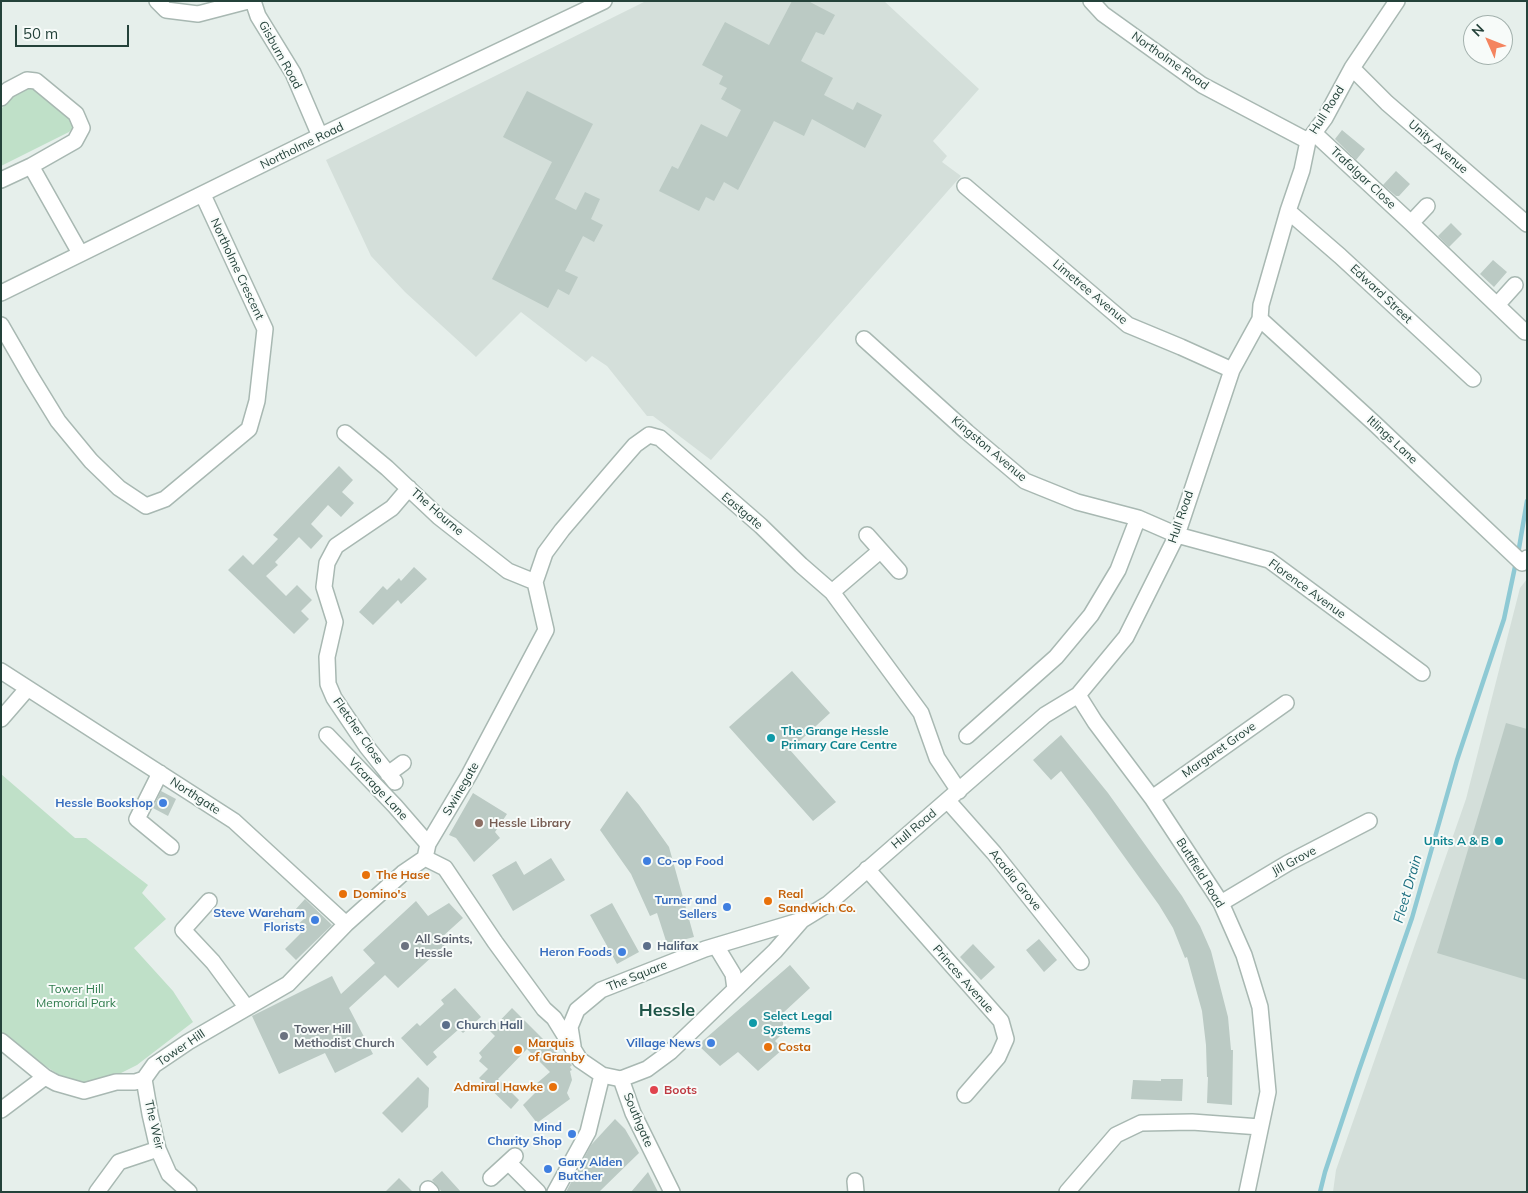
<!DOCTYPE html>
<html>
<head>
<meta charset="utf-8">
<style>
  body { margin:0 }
  #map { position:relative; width:1528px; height:1193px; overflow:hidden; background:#e6efeb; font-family:Mulish,sans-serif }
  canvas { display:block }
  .frame { position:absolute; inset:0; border:2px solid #24423a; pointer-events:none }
  .north { position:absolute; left:1463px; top:15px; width:50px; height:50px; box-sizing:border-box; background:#f7fbf9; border:1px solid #a3b1ad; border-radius:50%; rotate:314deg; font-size:14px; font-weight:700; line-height:20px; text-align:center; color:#24423a }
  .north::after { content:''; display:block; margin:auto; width:18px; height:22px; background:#f4845f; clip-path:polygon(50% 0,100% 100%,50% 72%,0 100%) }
  .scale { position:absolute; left:15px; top:25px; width:114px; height:22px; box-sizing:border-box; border:2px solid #24423a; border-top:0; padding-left:6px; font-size:15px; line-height:18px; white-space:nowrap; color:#24423a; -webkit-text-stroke:4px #f7fbf9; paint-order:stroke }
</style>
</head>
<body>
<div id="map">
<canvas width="1528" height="1193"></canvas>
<div class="frame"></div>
<div class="north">N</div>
<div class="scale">50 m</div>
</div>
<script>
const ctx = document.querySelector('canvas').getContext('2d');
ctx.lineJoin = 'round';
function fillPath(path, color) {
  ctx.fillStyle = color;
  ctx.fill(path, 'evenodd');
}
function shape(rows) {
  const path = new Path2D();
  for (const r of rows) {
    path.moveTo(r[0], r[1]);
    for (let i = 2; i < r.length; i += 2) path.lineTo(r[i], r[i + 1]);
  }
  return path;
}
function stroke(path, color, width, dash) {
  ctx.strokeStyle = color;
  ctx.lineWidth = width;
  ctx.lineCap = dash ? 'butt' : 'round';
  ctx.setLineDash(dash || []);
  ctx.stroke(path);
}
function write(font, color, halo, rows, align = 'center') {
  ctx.font = font + ' Mulish,sans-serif';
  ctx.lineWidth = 4;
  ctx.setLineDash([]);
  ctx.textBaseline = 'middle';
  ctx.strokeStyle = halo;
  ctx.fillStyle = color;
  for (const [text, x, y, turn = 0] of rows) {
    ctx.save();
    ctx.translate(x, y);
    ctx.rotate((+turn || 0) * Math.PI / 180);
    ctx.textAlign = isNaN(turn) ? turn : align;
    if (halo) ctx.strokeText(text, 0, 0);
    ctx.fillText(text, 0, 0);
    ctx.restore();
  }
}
fillPath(shape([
  [646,1,884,1,979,89,933,141,947,156,942,162,961,176,711,460,653,416,647,416,607,366,592,356,586,362,521,312,476,357,405,292,371,256,326,160],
  [1527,579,1527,1192,1333,1192,1336,1170,1466,799,1520,588]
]), '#d4dfda');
fillPath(shape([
  [31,86,37,87,74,122,73,128,69,132,1,166,1,109,17,92],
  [1,774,75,838,86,838,148,885,142,893,166,919,134,948,173,991,193,1022,137,1065,119,1074,91,1083,73,1084,21,1050,1,1032]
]), '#bfe0c8');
stroke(shape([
  [1518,554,1527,501],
  [1320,1192,1325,1172,1359,1070,1412,918,1457,760,1504,619,1516,562]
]), '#8ec9d4', 4.5);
fillPath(shape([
  [792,1,808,1,835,15,824,35,816,32,801,61,833,78,824,95,853,110,857,102,882,115,865,148,812,119,804,136,774,121,738,190,724,182,714,201,706,197,699,211,659,191,672,166,678,169,701,124,727,137,741,110,721,99,727,88,719,84,723,76,702,65,725,22,769,45],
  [527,91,593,124,555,199,576,210,585,192,600,199,591,219,603,225,594,242,583,236,565,271,578,277,569,295,558,289,548,308,492,279,552,162,503,137],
  [1342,130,1365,149,1356,160,1335,139],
  [1396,171,1410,184,1399,196,1396,196,1383,185],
  [1451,223,1462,234,1449,247,1438,236],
  [1493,260,1507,272,1494,287,1480,274],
  [339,466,353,480,342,492,354,503,341,517,328,505,311,524,323,536,311,549,299,537,275,562,278,565,266,576,286,596,297,585,312,600,301,611,309,619,294,634,228,570,243,555,253,565,278,539,273,535],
  [414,567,427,579,401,604,398,600,373,625,359,612,383,586,387,590,399,578,401,581],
  [792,671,830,713,790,750,836,802,813,821,729,727],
  [1506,723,1527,729,1527,980,1437,953],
  [1061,735,1108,793,1182,896,1200,926,1211,951,1228,1017,1231,1050,1233,1050,1232,1105,1207,1103,1208,1077,1207,1077,1206,1045,1202,1011,1187,957,1185,958,1173,928,1159,905,1090,809,1061,771,1051,780,1033,760],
  [161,791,176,799,168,816,153,808],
  [627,791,639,805,669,847,694,937,667,944,657,913,650,916,631,874,600,830],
  [473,793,507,814,495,832,500,838,474,862,456,838,449,835],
  [551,858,565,880,513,911,492,875,516,861,524,875],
  [305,899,332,925,296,960,285,949,302,932,296,926,304,919,295,910],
  [416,901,428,916,449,903,463,918,442,937,447,943,398,988,385,975,349,1008,373,1054,335,1073,325,1053,279,1074,252,1016,332,976,341,994,375,963,363,950],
  [612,903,639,952,617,964,590,915],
  [1039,939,1057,960,1044,972,1026,950],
  [973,944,995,967,981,980,960,957],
  [790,965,810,988,783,1013,783,1033,775,1041,783,1049,758,1071,738,1052,720,1066,698,1045],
  [455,988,481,1017,463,1033,459,1029,433,1052,437,1057,427,1066,401,1038,417,1023,420,1026,444,1004,441,1000],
  [512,1008,560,1056,561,1055,572,1065,570,1067,572,1070,570,1071,572,1080,567,1093,570,1099,537,1123,523,1105,539,1089,536,1084,550,1072,527,1049,498,1079,519,1100,511,1109,479,1078,488,1069,479,1061,482,1057,479,1053,495,1036,490,1031],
  [418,1077,429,1088,428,1107,402,1133,382,1113],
  [1161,1079,1183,1079,1182,1101,1131,1099,1133,1080,1161,1081],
  [615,1119,625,1129,639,1153,599,1192,566,1192,591,1145],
  [442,1171,461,1192,442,1192,432,1180],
  [648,1172,658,1192,631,1192],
  [399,1178,413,1192,385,1192]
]), '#bbcac4');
const minor = shape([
  [157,1,166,10,198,14,248,1],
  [253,1,258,16,293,73,320,136],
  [1091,1,1103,14,1202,85,1308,141],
  [1352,68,1387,103,1527,224],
  [1,98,8,90,27,80,36,81,76,114,82,128,75,141,31,166,1,180],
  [1314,133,1411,223,1525,332],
  [31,166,80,253],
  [965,186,1128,325,1181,347,1232,370],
  [1288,211,1340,256,1473,379],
  [1411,223,1427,206],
  [1,293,320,136,604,1],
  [1497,305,1515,285],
  [1260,319,1374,423,1522,563,1527,558],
  [1,325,31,377,58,421,91,461,119,488,146,506,165,499,249,429,257,401,265,329,203,195],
  [864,339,967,432,1025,481,1077,502,1138,518,1177,535,1269,560,1422,673],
  [345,433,387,468,439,517,508,571,535,582],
  [867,535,899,571],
  [832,592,880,551],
  [1,671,234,821,346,924],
  [1078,695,1095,722,1152,798,1221,903,1244,955,1260,1007,1268,1092,1247,1192],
  [1,719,27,689],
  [327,735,395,806,428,844],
  [967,736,1056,657,1091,615,1118,570,1138,518],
  [160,773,137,819,171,847],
  [388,774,403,763],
  [395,782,367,747,334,698,328,684,327,657,335,622,324,587,327,563,336,546,392,508,409,488],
  [1152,798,1286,703],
  [948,801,994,853,1081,962],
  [425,858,445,868,495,942,544,1009,554,1018,580,1060,602,1075,621,1079],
  [867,869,1001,1021,1006,1039,998,1057,965,1095],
  [209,901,183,930,213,962,247,1008],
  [1221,903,1288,863,1369,821],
  [716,946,733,974,735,989],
  [1,1041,45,1077,56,1083,84,1091,116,1082,135,1082,144,1079,154,1065,188,1042,288,984,346,924,403,873,425,858,428,844,469,775,546,630,535,582,545,553,562,530,609,475,635,445,649,435,660,438,761,526,801,565,832,592,921,713,937,758,959,791],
  [573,1046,570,1027,577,1010,601,990,705,949,802,920],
  [144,1079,150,1114,158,1149,169,1174,189,1192],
  [621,1079,647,1069,670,1052,775,951,802,920,828,904,1045,715,1078,695,1126,637,1177,535,1232,370,1260,319,1261,305,1288,211,1302,170,1308,141,1325,118,1352,68,1397,1],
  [621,1079,633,1113,672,1192],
  [1,1110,45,1077],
  [509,1163,538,1192],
  [491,1178,515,1156],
  [855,1181,856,1192],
  [428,1189,431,1192],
  [97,1192,119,1162,158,1149],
  [555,1192,588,1132,602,1075],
  [1067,1192,1116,1135,1141,1123,1192,1122,1260,1127]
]);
stroke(minor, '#a8b8b2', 18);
stroke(minor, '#fff', 15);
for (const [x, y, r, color] of [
  [771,738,5,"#0f9aa8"],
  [163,803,5,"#3f7fe0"],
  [479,823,5,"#8d6e63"],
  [1499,841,5,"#0f9aa8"],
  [647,861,5,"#3f7fe0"],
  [366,875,5,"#e8710a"],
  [343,894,5,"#e8710a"],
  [768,901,5,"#e8710a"],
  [727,907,5,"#3f7fe0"],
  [315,920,5,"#3f7fe0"],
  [405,946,5,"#6b7280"],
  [647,946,5,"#5c6f8a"],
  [622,952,5,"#3f7fe0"],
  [753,1023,5,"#0f9aa8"],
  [446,1025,5,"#5c6f8a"],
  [284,1036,5,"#6b7280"],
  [711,1043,5,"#3f7fe0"],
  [768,1047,5,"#e8710a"],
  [518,1050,5,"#e8710a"],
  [553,1087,5,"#e8710a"],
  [654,1090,5,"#e0444e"],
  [572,1134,5,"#3f7fe0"],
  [548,1169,5,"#3f7fe0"]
]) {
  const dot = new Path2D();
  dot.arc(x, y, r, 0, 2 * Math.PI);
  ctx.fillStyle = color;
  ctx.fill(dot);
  stroke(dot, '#f7fbf9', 2);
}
write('12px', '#24423a', '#f7fbf9', [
  ["Gisburn Road",280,55,61],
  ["Northolme Road",1170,61,35],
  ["Hull Road",1327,110,-58],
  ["Northolme Road",302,146,-26],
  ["Unity Avenue",1438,147,41],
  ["Trafalgar Close",1363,178,43],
  ["Northolme Crescent",237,269,65],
  ["Limetree Avenue",1090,292,40],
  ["Edward Street",1381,294,43],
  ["Itlings Lane",1392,440,43],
  ["Kingston Avenue",989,449,40],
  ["Eastgate",742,511,40],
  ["The Hourne",437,512,41],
  ["Hull Road",1181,517,-71],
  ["Florence Avenue",1307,589,36],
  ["Fletcher Close",358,731,55],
  ["Margaret Grove",1219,750,-35],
  ["Vicarage Lane",378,789,47],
  ["Swinegate",461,789,-60],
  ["Northgate",195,796,33],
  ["Hull Road",914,829,-40],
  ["Jill Grove",1294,861,-28],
  ["Buttfield Road",1200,873,58],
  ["Acadia Grove",1015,880,51],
  ["The Square",637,976,-22],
  ["Princes Avenue",963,979,49],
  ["Tower Hill",181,1048,-34],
  ["Southgate",638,1120,67],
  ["The Weir",154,1125,77]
]);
write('bold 12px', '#0d838f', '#f7fbf9', [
  ["The Grange Hessle",781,731],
  ["Primary Care Centre",781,745],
  ["Units A & B",1489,841,"right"],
  ["Select Legal",763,1016],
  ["Systems",763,1030]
], 'left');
write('bold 12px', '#366cbe', '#f7fbf9', [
  ["Hessle Bookshop",153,803],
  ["Co-op Food",657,861,"left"],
  ["Turner and",717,900],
  ["Sellers",717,914],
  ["Steve Wareham",305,913],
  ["Florists",305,927],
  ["Heron Foods",612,952],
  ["Village News",701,1043],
  ["Mind",562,1127],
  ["Charity Shop",562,1141],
  ["Gary Alden",558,1162,"left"],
  ["Butcher",558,1176,"left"]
], 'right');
write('bold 12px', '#785e54', '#f7fbf9', [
  ["Hessle Library",489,823]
], 'left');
write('bold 12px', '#c56008', '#f7fbf9', [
  ["The Hase",376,875],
  ["Domino's",353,894],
  ["Real",778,894],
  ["Sandwich Co.",778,908],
  ["Marquis",528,1043],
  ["of Granby",528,1057],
  ["Costa",778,1047],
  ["Admiral Hawke",543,1087,"right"]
], 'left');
write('bold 12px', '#5b616d', '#f7fbf9', [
  ["All Saints,",415,939],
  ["Hessle",415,953],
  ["Tower Hill",294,1029],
  ["Methodist Church",294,1043]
], 'left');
write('bold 12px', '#4e5e75', '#f7fbf9', [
  ["Halifax",657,946],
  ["Church Hall",456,1025]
], 'left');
write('12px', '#2d7a4b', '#f7fbf9', [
  ["Tower Hill",76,989],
  ["Memorial Park",76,1003]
]);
write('bold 12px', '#be3a42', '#f7fbf9', [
  ["Boots",664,1090]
], 'left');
write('italic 14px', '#1c6f80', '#f7fbf9', [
  ["Fleet Drain",1408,889,-74]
]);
write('bold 18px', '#1f5548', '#f7fbf9', [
  ["Hessle",667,1011]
]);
</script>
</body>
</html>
